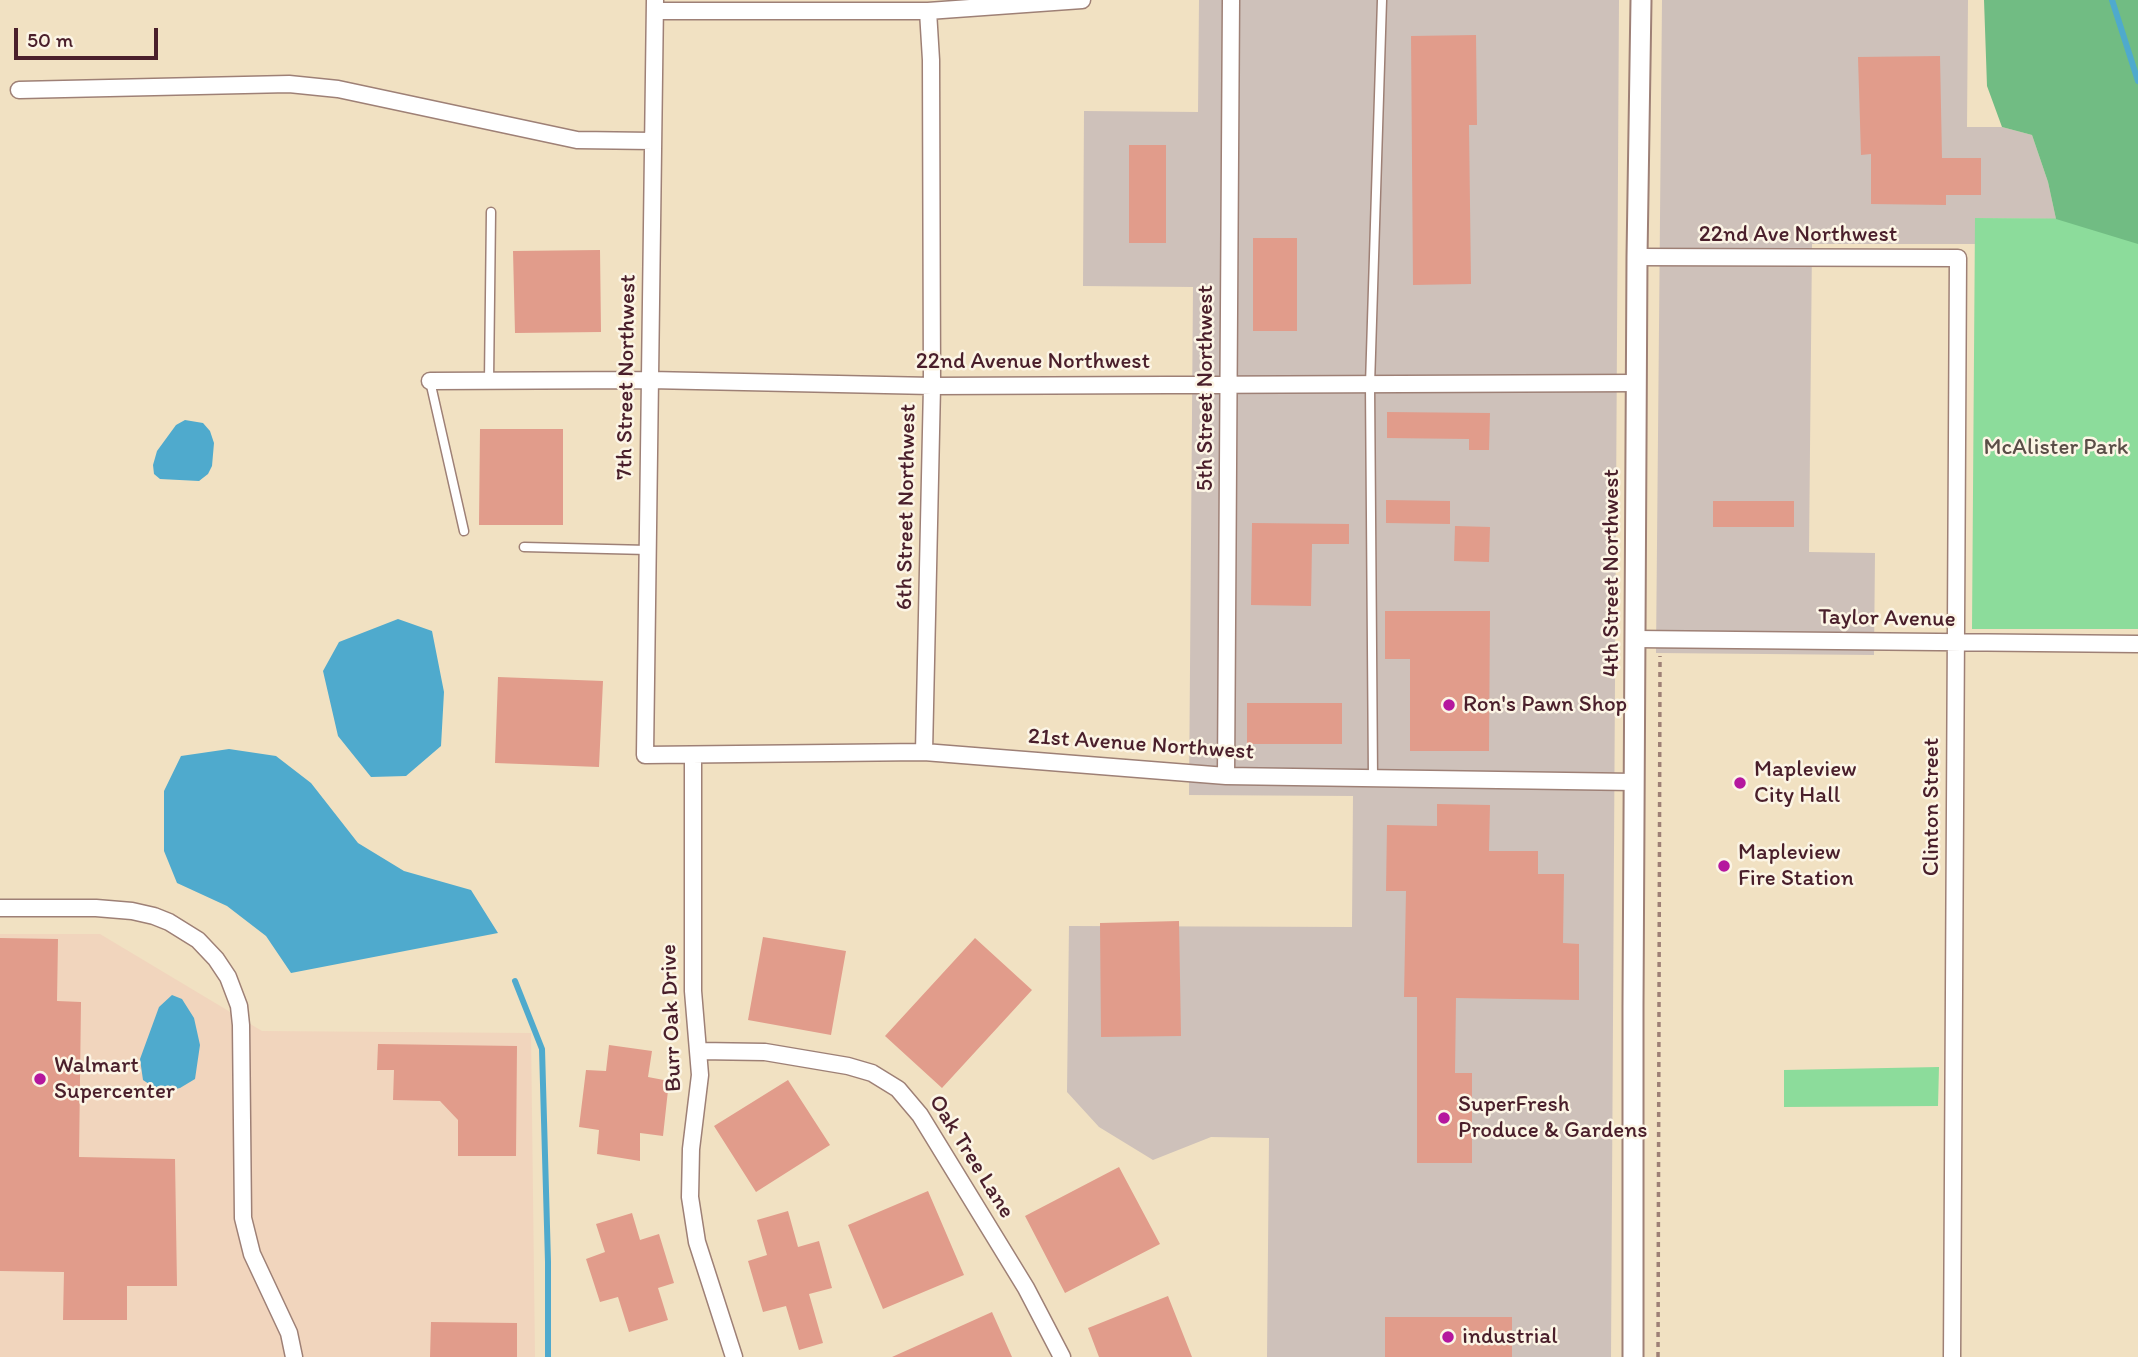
<!DOCTYPE html>
<html>
<head>
<meta charset="utf-8">
<style>
  body { margin:0 }
  #map { position:relative; width:2138px; height:1357px; overflow:hidden; background:#f1e1c2; font-family:Itim,sans-serif }
  canvas { display:block }
  .scale { position:absolute; left:14px; top:28px; width:144px; height:32px; box-sizing:border-box; border:4px solid #4a1f2b; border-top:0; padding-left:9px; font-size:21px; line-height:24px; white-space:nowrap; color:#4a1f2b; -webkit-text-stroke:5px #fcf5e5; paint-order:stroke }
</style>
</head>
<body>
<div id="map">
<canvas width="2138" height="1357"></canvas>
<div class="scale">50 m</div>
</div>
<script>
const ctx = document.querySelector('canvas').getContext('2d');
ctx.lineJoin = 'round';
function fillPath(path, color) {
  ctx.fillStyle = color;
  ctx.fill(path, 'evenodd');
}
function shape(rows) {
  const path = new Path2D();
  for (const r of rows) {
    path.moveTo(r[0], r[1]);
    for (let i = 2; i < r.length; i += 2) path.lineTo(r[i], r[i + 1]);
  }
  return path;
}
function stroke(path, color, width, dash) {
  ctx.strokeStyle = color;
  ctx.lineWidth = width;
  ctx.lineCap = dash ? 'butt' : 'round';
  ctx.setLineDash(dash || []);
  ctx.stroke(path);
}
function write(font, color, halo, rows, align = 'center') {
  ctx.font = font + ' Itim,sans-serif';
  ctx.lineWidth = 5;
  ctx.setLineDash([]);
  ctx.textBaseline = 'middle';
  ctx.strokeStyle = halo;
  ctx.fillStyle = color;
  for (const [text, x, y, turn = 0] of rows) {
    ctx.save();
    ctx.translate(x, y);
    ctx.rotate((+turn || 0) * Math.PI / 180);
    ctx.textAlign = isNaN(turn) ? turn : align;
    if (halo) ctx.strokeText(text, 0, 0);
    ctx.fillText(text, 0, 0);
    ctx.restore();
  }
}
fillPath(shape([
  [0,934,100,934,262,1031,531,1033,535,1357,0,1357]
]), '#f1d5bd');
fillPath(shape([
  [1199,0,1619,0,1611,1357,1267,1357,1269,1138,1211,1137,1153,1160,1099,1127,1067,1092,1069,926,1352,927,1353,796,1189,795,1193,287,1083,286,1084,111,1198,112],
  [1662,0,1968,0,1967,127,2002,127,2032,135,2048,182,2056,219,1975,218,1975,244,1812,244,1809,552,1875,553,1874,655,1656,653]
]), '#cec1ba');
fillPath(shape([
  [1975,218,2138,219,2138,629,1972,629],
  [1939,1067,1938,1106,1784,1107,1784,1070]
]), '#8cdc9b');
fillPath(shape([
  [1984,0,2138,0,2138,244,2056,219,2048,182,2032,135,2002,127,1987,86]
]), '#71bc83');
fillPath(shape([
  [185,420,203,423,210,431,214,443,212,466,208,474,199,481,160,479,154,474,153,465,157,451,176,425],
  [398,619,432,631,444,692,441,746,406,776,371,777,338,736,323,671,339,642],
  [229,749,276,756,311,783,358,843,404,871,471,890,498,933,291,973,266,936,227,906,177,883,164,851,164,791,181,756],
  [172,995,182,999,194,1018,200,1045,195,1079,180,1088,161,1092,143,1080,140,1059,159,1007]
]), '#4faacd');
stroke(shape([
  [2112,0,2138,81],
  [515,981,542,1049,548,1262,548,1357]
]), '#4faacd', 6);
fillPath(shape([
  [1476,35,1477,125,1469,125,1471,284,1413,285,1411,36],
  [1940,56,1942,158,1981,158,1981,195,1946,195,1946,205,1871,204,1871,154,1861,155,1858,57],
  [1129,145,1166,145,1166,243,1129,243],
  [1253,238,1297,238,1297,331,1253,331],
  [600,250,601,332,515,333,513,251],
  [1387,412,1490,413,1489,450,1469,450,1469,439,1387,438],
  [480,429,563,429,563,525,479,525],
  [1386,500,1450,501,1450,524,1386,523],
  [1713,501,1794,501,1794,527,1713,527],
  [1252,523,1349,524,1349,544,1312,544,1311,606,1251,605],
  [1455,526,1490,527,1489,562,1454,561],
  [1385,611,1490,611,1489,751,1410,751,1410,659,1385,659],
  [498,677,603,681,599,767,495,763],
  [1247,703,1342,703,1342,744,1247,744],
  [1437,804,1490,805,1489,851,1538,851,1538,874,1564,874,1563,943,1579,944,1579,1000,1456,998,1455,1073,1472,1073,1472,1163,1417,1163,1417,997,1404,997,1406,891,1386,891,1387,825,1437,826],
  [1179,921,1181,1036,1101,1037,1100,923],
  [763,937,846,951,831,1035,748,1020],
  [0,938,58,939,57,1001,81,1002,79,1157,175,1159,177,1286,127,1286,127,1320,63,1320,64,1272,0,1271],
  [975,938,1032,990,942,1088,885,1036],
  [378,1044,517,1046,516,1156,458,1156,458,1120,440,1101,393,1100,394,1070,377,1070],
  [609,1045,652,1051,648,1077,669,1081,663,1136,640,1133,640,1161,597,1154,599,1130,579,1127,586,1070,606,1071],
  [788,1080,830,1145,756,1192,714,1126],
  [1119,1167,1160,1244,1065,1293,1025,1216],
  [928,1191,964,1275,883,1309,848,1225],
  [788,1211,798,1247,819,1241,832,1288,809,1294,823,1343,799,1350,786,1306,763,1312,748,1261,767,1255,757,1220],
  [632,1213,640,1240,659,1234,674,1283,658,1288,668,1320,629,1332,618,1297,600,1302,586,1259,605,1252,596,1224],
  [1168,1296,1192,1357,1099,1357,1088,1328],
  [992,1312,1012,1357,892,1357],
  [1385,1317,1512,1317,1512,1357,1385,1357],
  [431,1322,517,1323,517,1357,430,1357]
]), '#e19c8b');
const service = shape([
  [430,381,464,531],
  [489,381,491,212],
  [524,547,648,550],
  [1373,779,1370,385,1382,0]
]);
const minor = shape([
  [655,0,645,755,924,752,1226,776,1634,782],
  [655,11,928,11,1082,0],
  [19,90,289,84,338,89,577,140,653,141],
  [1637,257,1958,258,1952,1357],
  [430,381,650,380,932,386,1637,383],
  [1636,639,2138,644],
  [924,752,932,386,931,60,928,11],
  [693,755,693,991,700,1075,691,1149,690,1197,697,1242,734,1357],
  [1226,776,1231,0],
  [0,908,96,908,132,911,154,916,169,922,198,940,216,959,228,977,239,1006,241,1025,243,1218,252,1254,289,1333,294,1357],
  [699,1051,765,1052,848,1066,872,1073,898,1089,920,1115,1026,1288,1062,1357]
]);
const tertiary = shape([
  [1633,1357,1633,1005,1637,257,1641,0]
]);
stroke(service, '#9e8076', 11);
stroke(minor, '#9e8076', 19);
stroke(tertiary, '#9e8076', 23);
stroke(shape([
  [1658,1357,1660,656]
]), '#9e8076', 3.5, [5, 5]);
stroke(service, '#fff', 8);
stroke(minor, '#fff', 16);
stroke(tertiary, '#fff', 19);
for (const [x, y, r, color] of [
  [1449,705,7,"#b5179e"],
  [1740,783,7,"#b5179e"],
  [1724,866,7,"#b5179e"],
  [40,1079,7,"#b5179e"],
  [1444,1118,7,"#b5179e"],
  [1448,1337,7,"#b5179e"]
]) {
  const dot = new Path2D();
  dot.arc(x, y, r, 0, 2 * Math.PI);
  ctx.fillStyle = color;
  ctx.fill(dot);
  stroke(dot, '#fcf5e5', 2.5);
}
write('23px', '#4a1f2b', '#fcf5e5', [
  ["22nd Ave Northwest",1798,235],
  ["22nd Avenue Northwest",1033,362],
  ["7th Street Northwest",627,377,-89],
  ["5th Street Northwest",1206,388,-90],
  ["6th Street Northwest",907,507,-89],
  ["4th Street Northwest",1612,573,-90],
  ["Taylor Avenue",1887,619,1],
  ["21st Avenue Northwest",1141,745,4],
  ["Clinton Street",1932,807,-90],
  ["Burr Oak Drive",672,1018,-92],
  ["Oak Tree Lane",971,1157,58]
]);
write('23px', '#5a4e47', '#fcf5e5', [
  ["McAlister Park",2056,448]
]);
write('23px', '#4a1f2b', '#fcf5e5', [
  ["Ron's Pawn Shop",1463,705],
  ["Mapleview",1754,770],
  ["City Hall",1754,796],
  ["Mapleview",1738,853],
  ["Fire Station",1738,879],
  ["Walmart",54,1066],
  ["Supercenter",54,1092],
  ["SuperFresh",1458,1105],
  ["Produce & Gardens",1458,1131],
  ["industrial",1462,1337]
], 'left');
</script>
</body>
</html>
